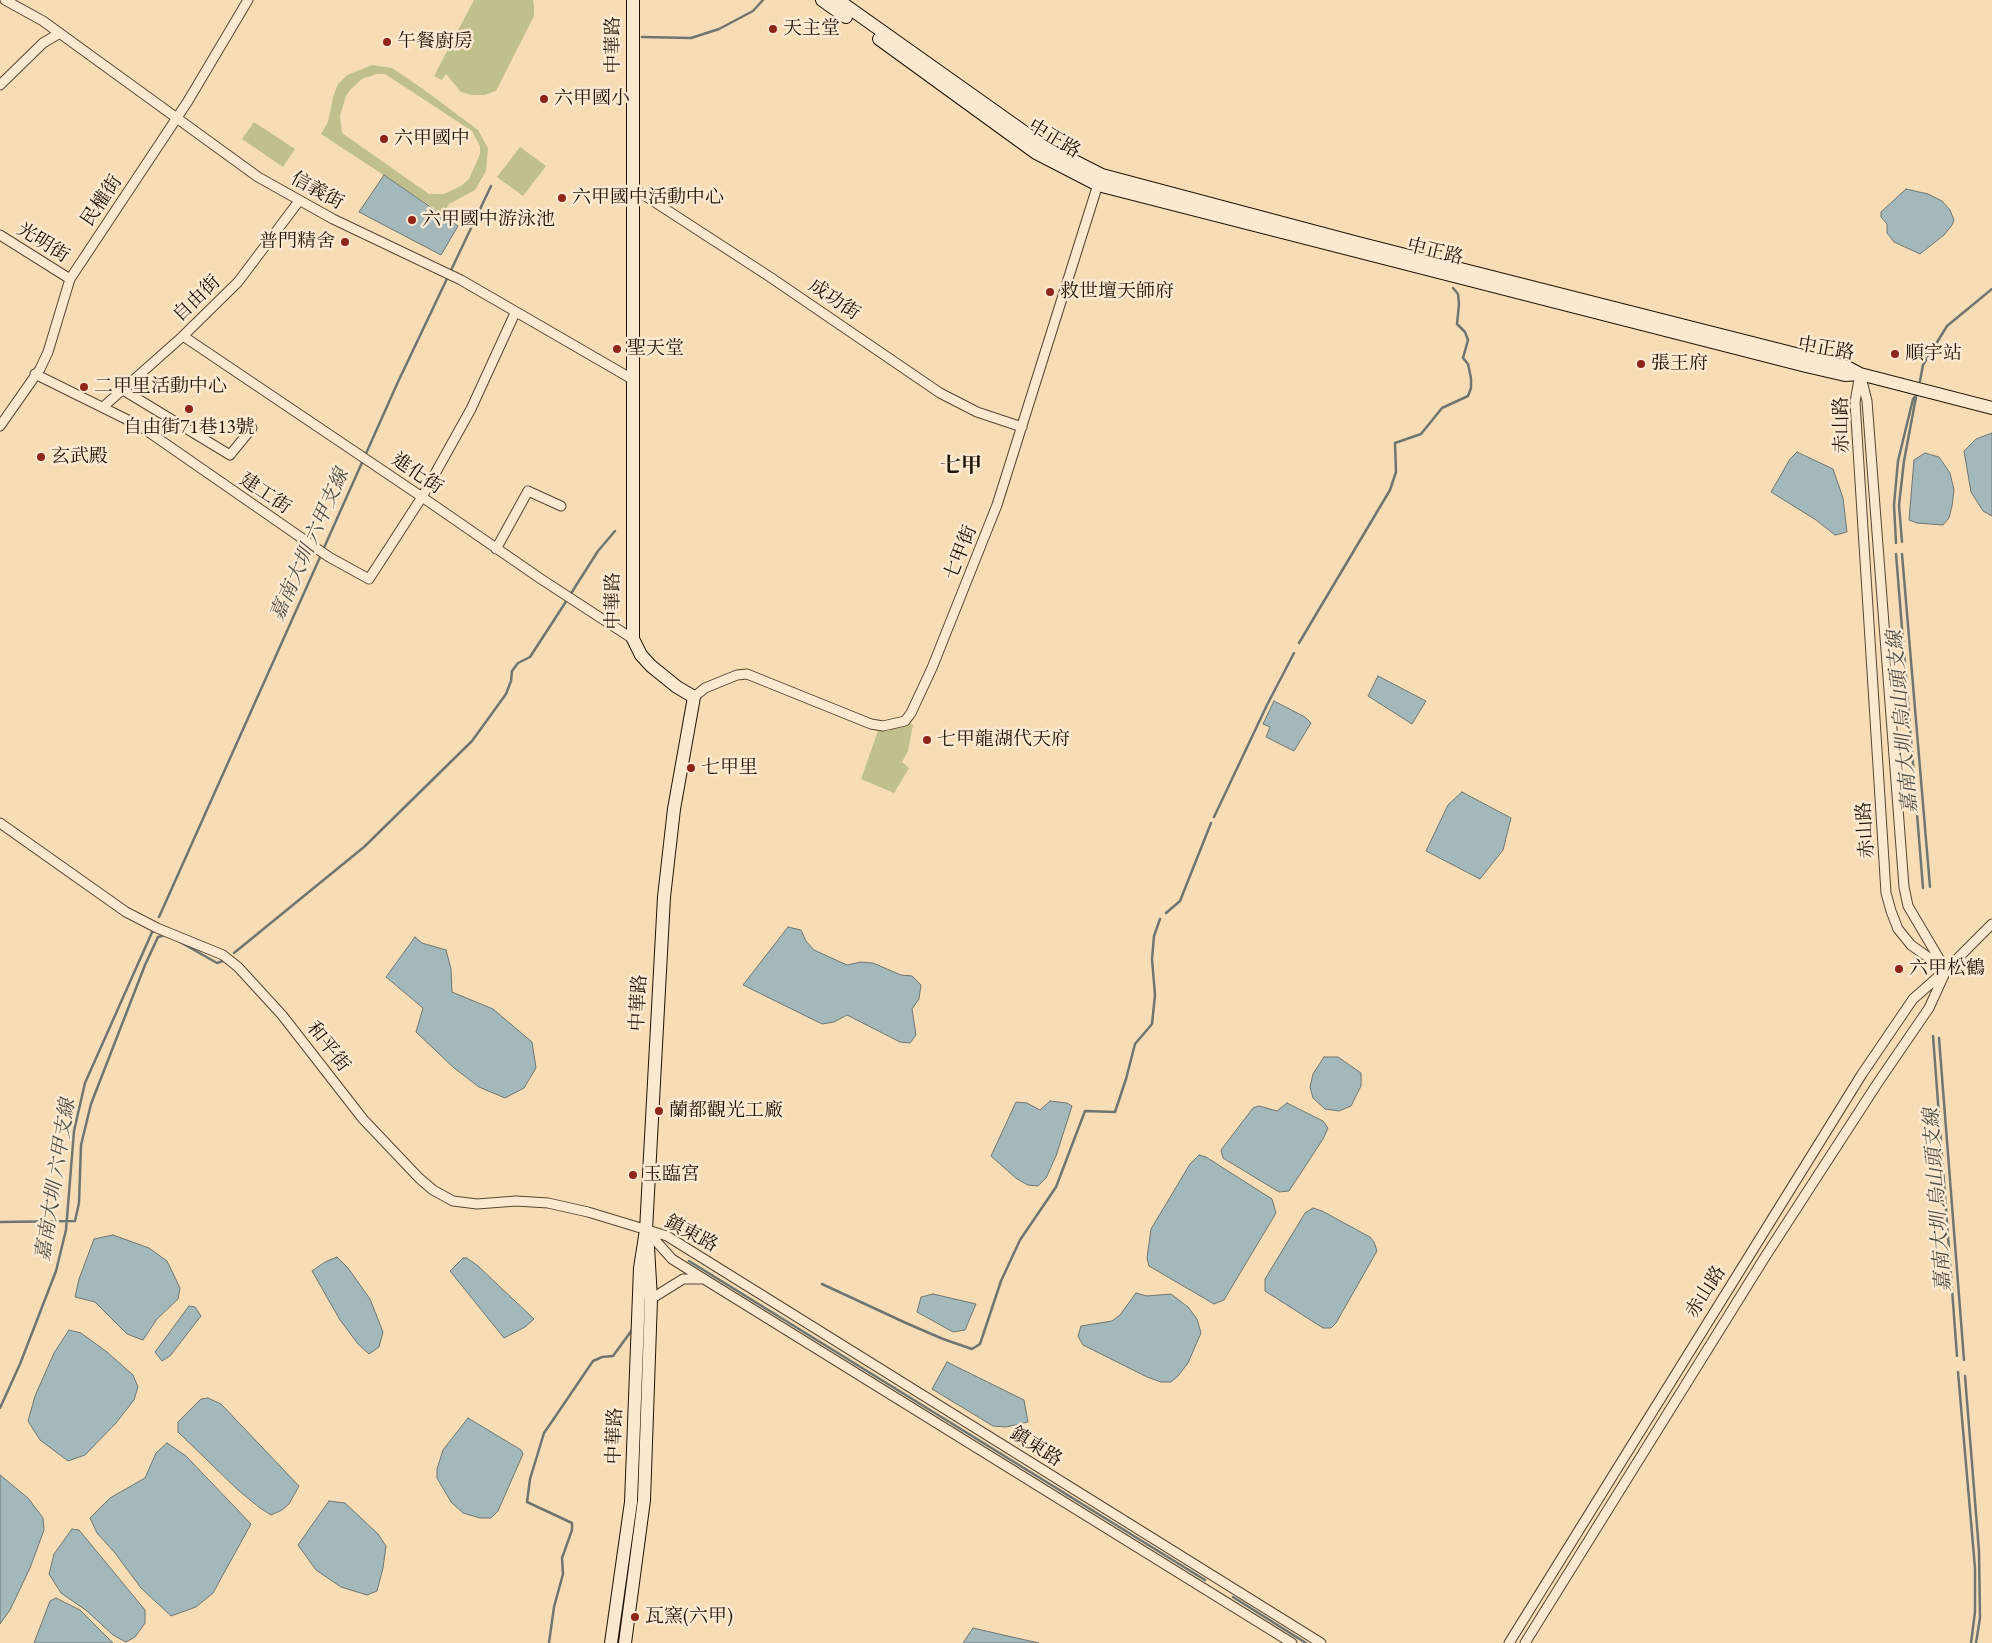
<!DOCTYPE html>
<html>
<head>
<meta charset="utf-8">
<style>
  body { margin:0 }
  canvas { display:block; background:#f7ddb6 }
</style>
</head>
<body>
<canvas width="1992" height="1643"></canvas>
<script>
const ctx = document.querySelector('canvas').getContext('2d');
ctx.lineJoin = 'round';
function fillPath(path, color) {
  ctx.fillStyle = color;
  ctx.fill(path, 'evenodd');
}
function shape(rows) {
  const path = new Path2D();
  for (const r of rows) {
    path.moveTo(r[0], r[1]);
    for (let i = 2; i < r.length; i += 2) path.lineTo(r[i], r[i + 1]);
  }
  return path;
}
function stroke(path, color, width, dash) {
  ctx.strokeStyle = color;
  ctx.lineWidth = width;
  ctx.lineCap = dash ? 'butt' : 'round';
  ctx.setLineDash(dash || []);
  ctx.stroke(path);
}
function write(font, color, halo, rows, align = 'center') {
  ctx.font = font + ' "EB Garamond","Noto Serif TC",serif';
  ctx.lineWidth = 5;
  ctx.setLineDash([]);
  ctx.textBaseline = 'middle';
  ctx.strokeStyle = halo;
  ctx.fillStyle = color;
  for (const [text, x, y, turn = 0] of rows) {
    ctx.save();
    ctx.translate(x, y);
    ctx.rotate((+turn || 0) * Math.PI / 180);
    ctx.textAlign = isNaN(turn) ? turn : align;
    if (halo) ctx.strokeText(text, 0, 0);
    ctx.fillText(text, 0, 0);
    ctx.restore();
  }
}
fillPath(shape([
  [474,0,533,0,534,5,534,16,496,91,484,95,472,95,461,92,446,74,442,80,434,76],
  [372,65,392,68,423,89,478,130,488,148,486,171,475,190,449,204,443,214,321,134,328,122,333,97,338,84,347,75],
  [377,74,385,74,472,131,480,146,480,154,469,179,461,186,444,194,429,194,342,133,340,116,346,96,350,90,362,79],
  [254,122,295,149,283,167,242,139],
  [520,147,546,166,523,196,497,177],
  [905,721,913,725,908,751,902,762,909,768,894,793,861,779,878,731,888,731]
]), '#bfc08c');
const water = shape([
  [384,175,458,226,441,255,359,212,384,175],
  [1906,189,1928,194,1942,201,1950,210,1954,220,1952,225,1944,235,1920,254,1894,242,1887,233,1887,224,1881,217,1881,212,1906,189],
  [1992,433,1992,516,1983,511,1971,492,1964,451,1976,439,1992,433],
  [1797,452,1833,469,1843,498,1847,532,1835,535,1816,520,1771,492,1790,459,1797,452],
  [1925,453,1939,457,1950,473,1954,490,1952,506,1949,518,1943,525,1917,523,1909,520,1914,460,1925,453],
  [1378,676,1426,701,1412,724,1368,696,1378,676],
  [1274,701,1305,717,1311,723,1294,751,1266,737,1270,727,1263,724,1274,701],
  [1462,792,1511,818,1503,850,1480,879,1426,851,1448,805,1462,792],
  [788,927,801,930,806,941,814,950,847,965,861,962,873,963,901,975,912,976,921,985,919,999,912,1009,916,1035,910,1043,900,1042,847,1015,834,1022,822,1024,743,985,788,927],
  [415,937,422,943,446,950,451,969,452,992,493,1009,532,1042,536,1068,524,1088,505,1098,479,1087,454,1068,416,1032,423,1008,386,977,415,937],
  [1324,1057,1338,1057,1361,1073,1361,1086,1351,1106,1339,1111,1325,1109,1313,1098,1310,1087,1313,1074,1324,1057],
  [1050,1101,1067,1103,1072,1106,1056,1156,1046,1178,1038,1186,1028,1185,1017,1179,991,1156,1016,1102,1027,1103,1040,1110,1050,1101],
  [1287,1103,1323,1121,1328,1128,1323,1139,1289,1191,1279,1192,1223,1158,1221,1150,1253,1108,1259,1106,1277,1111,1287,1103],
  [1199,1155,1206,1157,1272,1199,1276,1213,1224,1300,1214,1304,1149,1266,1147,1258,1151,1229,1190,1164,1199,1155],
  [1313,1208,1322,1211,1370,1237,1374,1242,1377,1251,1336,1323,1331,1328,1323,1328,1265,1291,1265,1279,1305,1213,1313,1208],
  [113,1235,149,1248,167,1261,180,1288,178,1299,157,1319,143,1340,127,1334,95,1302,75,1297,79,1279,94,1239,113,1235],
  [337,1257,348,1268,370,1299,383,1332,379,1347,369,1354,358,1344,340,1320,312,1271,325,1262,337,1257],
  [463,1258,467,1258,478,1266,534,1319,525,1327,504,1338,450,1271,463,1258],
  [1136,1293,1147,1296,1171,1294,1188,1307,1197,1319,1201,1333,1188,1363,1178,1376,1171,1382,1161,1382,1147,1377,1083,1345,1078,1336,1081,1326,1112,1321,1120,1315,1136,1293],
  [933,1294,976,1304,965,1330,953,1332,917,1312,921,1297,933,1294],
  [189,1306,195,1307,201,1316,170,1356,162,1361,155,1352,189,1306],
  [69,1330,81,1333,107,1352,133,1375,138,1387,134,1400,116,1423,85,1455,68,1461,40,1440,28,1421,35,1396,54,1353,69,1330],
  [947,1362,1024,1400,1028,1422,1006,1427,993,1426,932,1389,947,1362],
  [208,1398,221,1404,299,1486,289,1504,282,1510,271,1515,260,1508,238,1490,178,1432,178,1422,201,1399,208,1398],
  [468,1418,521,1450,523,1454,498,1511,491,1518,480,1518,463,1513,451,1502,437,1478,437,1469,443,1450,468,1418],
  [167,1443,186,1456,251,1524,213,1593,196,1607,171,1616,141,1588,115,1553,97,1533,90,1518,110,1498,145,1478,156,1453,167,1443],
  [0,1475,28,1498,43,1518,44,1530,30,1568,10,1610,0,1624,0,1475],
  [329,1501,345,1503,378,1534,386,1546,383,1568,377,1591,367,1595,341,1587,316,1570,298,1545,329,1501],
  [72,1529,79,1530,145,1610,145,1623,135,1637,126,1642,113,1635,87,1611,61,1593,49,1574,54,1554,72,1529],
  [56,1598,80,1610,113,1643,34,1643,50,1601,56,1598],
  [973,1628,1012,1637,1039,1643,963,1643,973,1628]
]);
fillPath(water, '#a3b8ba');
stroke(water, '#6f7672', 1);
stroke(shape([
  [642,37,691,38,719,29,753,11,763,0],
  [1920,381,1923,365,1947,326,1992,289],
  [1902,542,1899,505,1904,461,1916,397],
  [1896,543,1894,505,1898,461,1913,399,1917,394],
  [323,550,397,384,491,186],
  [1896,554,1923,888],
  [1902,554,1930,887],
  [570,595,598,551,615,531],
  [1299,643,1390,490,1396,472,1395,443,1421,434,1442,408,1468,396,1471,388,1471,378,1468,364,1463,358,1468,340,1465,332,1457,324,1459,304,1458,294,1453,288],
  [1214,817,1267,705,1294,653],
  [1166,913,1180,901,1211,823],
  [159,917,321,555],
  [180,942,217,963,223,961],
  [234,953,364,847,472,741,506,694,511,681,512,671,518,663,530,657,567,600],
  [1933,1036,1957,1356],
  [1939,1038,1964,1360],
  [0,1222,75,1221,79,1203,81,1145,91,1104,145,965,158,937,166,935],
  [689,1261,1205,1580],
  [822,1284,906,1323,943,1339,972,1349,980,1344,1001,1281,1020,1240,1056,1187,1085,1111,1115,1112,1126,1079,1135,1044,1152,1024,1155,995,1152,959,1154,936,1160,919],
  [1958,1372,1975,1568,1975,1612,1971,1643],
  [1965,1376,1979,1551,1980,1618,1976,1643],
  [0,1408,20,1364,56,1271,66,1230,74,1131,85,1083,153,930],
  [1233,1597,1306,1643],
  [549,1643,554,1607,563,1574,562,1558,572,1530,572,1523,527,1502,530,1479,544,1433,555,1417,593,1361,602,1357,613,1356,632,1330]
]), '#6f7672', 2.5);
const street = shape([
  [5,0,43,21,258,177,333,219,461,280,632,379],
  [0,85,43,43,60,33],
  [633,188,770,277,940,393,977,412,1022,427],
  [0,235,70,279],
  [183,336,422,497,541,579,633,639],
  [35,374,140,426,329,557,369,579,422,497,471,409,515,313],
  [1860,374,1855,402,1886,893,1891,911,1898,929,1911,945,1946,970],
  [1861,377,1867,401,1904,887,1908,906,1944,967],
  [123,390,230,455,252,428],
  [103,407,183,336,238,282,299,201],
  [0,426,40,369,48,352,70,279,188,101,248,0],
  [496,549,528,491,561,506],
  [694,697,705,688,737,675,747,674,871,724,883,726,905,721,911,713,932,668,997,505,1099,181],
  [0,823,126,912,157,928,223,955,238,967,282,1015,363,1119,419,1178,433,1190,453,1201,477,1204,516,1201,548,1203,588,1212,667,1236,1321,1643],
  [646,1230,672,1259,704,1279,1292,1643],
  [651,1299,683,1279,704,1279],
  [1509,1643,1862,1074,1913,999,1946,970,1992,924],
  [1525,1643,1765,1257,1877,1084,1929,1008,1945,973]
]);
const secondary = shape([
  [822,0,846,17],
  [838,0,1041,144,1102,175,1358,243,1847,367,1860,374,1992,408],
  [879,39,1036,153,1098,185,1806,366,1845,375,1860,374],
  [611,1643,631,1502,640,1268,646,1230,664,897,674,809,694,697,677,687,651,666,641,655,633,639,633,0],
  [625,1643,644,1500,651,1299,648,1247]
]);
stroke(street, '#564633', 11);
stroke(secondary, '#201407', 14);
stroke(street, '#fae9d0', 9);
stroke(secondary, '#fae9d0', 12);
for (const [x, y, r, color] of [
  [773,29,5,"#8f2418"],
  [387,42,5,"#8f2418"],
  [544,99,5,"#8f2418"],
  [384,139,5,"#8f2418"],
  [562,198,5,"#8f2418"],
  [412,220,5,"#8f2418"],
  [345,242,5,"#8f2418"],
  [1050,292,5,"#8f2418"],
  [617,349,5,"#8f2418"],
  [1895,354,5,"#8f2418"],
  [1641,364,5,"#8f2418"],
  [84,387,5,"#8f2418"],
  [189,409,5,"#8f2418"],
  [41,457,5,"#8f2418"],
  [927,740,5,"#8f2418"],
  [691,768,5,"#8f2418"],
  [1899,969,5,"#8f2418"],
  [659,1111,5,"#8f2418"],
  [633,1175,5,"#8f2418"],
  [635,1617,5,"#8f2418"]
]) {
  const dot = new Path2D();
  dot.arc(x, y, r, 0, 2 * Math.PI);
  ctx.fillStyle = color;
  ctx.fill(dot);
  stroke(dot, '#fae9d0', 2);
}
write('19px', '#201407', '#fae9d0', [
  ["天主堂",783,29],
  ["午餐廚房",397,42],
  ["六甲國小",554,99],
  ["六甲國中",394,139],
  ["六甲國中活動中心",572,198],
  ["六甲國中游泳池",422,220],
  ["普門精舍",335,242,"right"],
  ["救世壇天師府",1060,292],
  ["聖天堂",627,349],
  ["順宇站",1905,354],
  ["張王府",1651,364],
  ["二甲里活動中心",94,387],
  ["自由街71巷13號",189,428,"center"],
  ["玄武殿",51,457],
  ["七甲龍湖代天府",937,740],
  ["七甲里",701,768],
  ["六甲松鶴",1909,969],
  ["蘭都觀光工廠",669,1111],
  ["玉臨宮",643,1175],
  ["瓦窯(六甲)",645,1617]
], 'left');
write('19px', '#201407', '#fae9d0', [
  ["中華路",614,45,-90],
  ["中正路",1054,139,31],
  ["信義街",317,191,29],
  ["民權街",102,201,-56],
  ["光明街",43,243,32],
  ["中正路",1435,252,14],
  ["自由街",197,299,-44],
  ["成功街",834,300,34],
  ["中正路",1826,349,10],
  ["赤山路",1842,425,-91],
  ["進化街",417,474,34],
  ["建工街",265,494,34],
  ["七甲街",961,553,-68],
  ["中華路",614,601,-90],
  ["赤山路",1866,830,-94],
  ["中華路",639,1003,-87],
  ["和平街",328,1047,52],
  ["鎮東路",691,1234,28],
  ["赤山路",1706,1292,-58],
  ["中華路",615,1436,-88],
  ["鎮東路",1036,1447,32]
]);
write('italic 20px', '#4e4d46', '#fae9d0', [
  ["嘉南大圳 六甲支線",310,545,-66],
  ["嘉南大圳 烏山頭支線",1903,722,-95],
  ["嘉南大圳 六甲支線",56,1180,-81],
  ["嘉南大圳 烏山頭支線",1938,1200,-94]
]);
write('bold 21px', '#201407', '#fae9d0', [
  ["七甲",961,466]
]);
</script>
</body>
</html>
